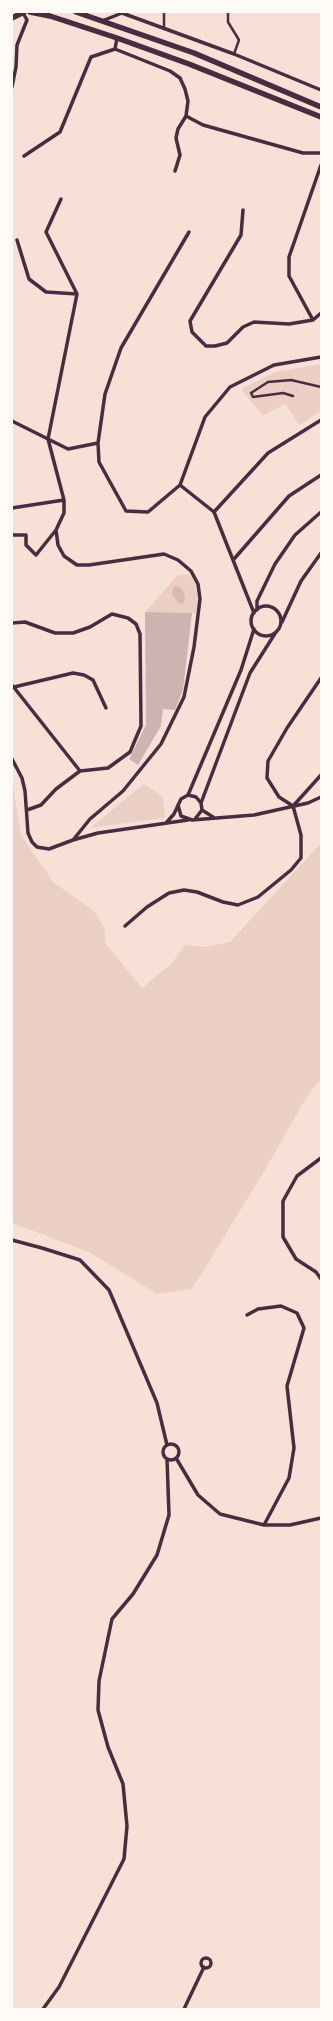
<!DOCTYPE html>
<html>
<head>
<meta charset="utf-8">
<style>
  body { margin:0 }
  #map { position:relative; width:333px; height:2021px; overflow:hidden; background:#f7e1d7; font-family:Helvetica,sans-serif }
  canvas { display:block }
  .frame { position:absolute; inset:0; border:13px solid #fffaf5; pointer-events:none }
</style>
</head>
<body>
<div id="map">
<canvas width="333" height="2021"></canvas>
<div class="frame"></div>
</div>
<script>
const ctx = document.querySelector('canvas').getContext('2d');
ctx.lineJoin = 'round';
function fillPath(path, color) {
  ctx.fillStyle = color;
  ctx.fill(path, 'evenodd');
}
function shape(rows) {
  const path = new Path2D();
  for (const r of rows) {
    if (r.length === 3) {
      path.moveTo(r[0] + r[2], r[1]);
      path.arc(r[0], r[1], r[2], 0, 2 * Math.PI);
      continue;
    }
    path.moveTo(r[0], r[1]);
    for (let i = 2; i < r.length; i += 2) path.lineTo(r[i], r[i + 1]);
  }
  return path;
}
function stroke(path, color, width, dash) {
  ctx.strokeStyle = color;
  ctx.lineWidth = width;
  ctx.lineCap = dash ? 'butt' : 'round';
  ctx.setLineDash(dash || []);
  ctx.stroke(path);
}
fillPath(shape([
  [321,364,321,411,300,425,285,404,263,416,241,389,276,372],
  [189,574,196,584,198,601,196,613,145,612,177,576],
  [12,780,21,835,53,882,94,911,104,927,106,944,142,988,172,963,185,945,206,947,230,942,321,843,321,1078,305,1100,262,1175,192,1289,157,1294,89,1252,12,1223],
  [144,784,163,797,165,818,90,828]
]), '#ebcfc5');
fillPath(shape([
  [175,586,181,588,184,592,185,600,182,604,178,603,172,594,173,588]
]), '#dcb8b0');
fillPath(shape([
  [145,612,192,613,183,690,175,710,163,709,161,726,138,765,129,759,146,725]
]), '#ccb4b1');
stroke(shape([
  [228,12,228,22,239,40,234,54],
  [164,29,164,12],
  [293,396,283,393,253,397,251,393,268,382,291,380,321,387]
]), '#4a2c40', 2.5);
stroke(shape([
  [102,21,122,13,234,54,321,90],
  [115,49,117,38],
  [12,87,16,67,17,45,27,20,23,13],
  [24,156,60,132,91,57,115,49,170,71,180,78,185,89,188,101,186,116,203,125,303,153,321,153],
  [175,171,180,155,176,138,178,129,186,116],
  [243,210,241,235,190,321,192,332,206,346,215,346,227,343,243,327,254,322,289,324,313,320,321,313],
  [17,240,29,279,46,292,77,294],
  [313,320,289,276,289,257,321,165],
  [12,421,68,449,98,443],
  [180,485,148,512,126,511,99,462,98,443,105,394,121,348,189,232],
  [180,485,205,417,230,387,274,365,321,357],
  [180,485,214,512,254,613],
  [12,508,64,500],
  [214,512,268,453,321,420],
  [56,530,58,545,64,556,77,565,89,565,164,554,178,560,191,571,198,584,200,599,194,647,184,697,161,744,123,791,90,819,73,840],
  [12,535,26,535,26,545,36,555,56,530,64,513,64,500,48,439,77,294,46,232,61,199],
  [234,559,289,496,321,475],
  [266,621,15],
  [257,610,257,601,275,564,295,535,321,512],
  [282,622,301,581,321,553],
  [12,623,25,622,55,633,73,633,90,627,112,614,128,618,136,624,140,634,141,726,130,752,108,768,80,771,56,789,41,805,27,810],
  [12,685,80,771],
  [14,687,73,673,84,675,93,680,106,708],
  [12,759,22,778,25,791,28,833,32,842,37,847,49,849,73,840,98,833,188,820],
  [188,795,241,670,254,629],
  [201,803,250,673,276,632],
  [178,805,181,816,192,820,254,815,308,803,321,797],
  [294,805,321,775],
  [202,810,213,817],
  [166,823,174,814,181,799,188,795,196,797,201,803,202,810,195,819],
  [125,926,147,907,169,893,184,890,197,892,223,902,238,905,258,897,291,870,301,858,301,835,293,806,279,797,267,778,268,761,287,728,321,678],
  [321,1158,297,1176,283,1201,283,1237,296,1259,316,1272,321,1279],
  [12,1240,42,1248,80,1260,109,1290,157,1403,167,1445],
  [247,1315,258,1309,281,1306,297,1313,304,1328,287,1386,294,1448,289,1478,264,1525],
  [171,1452,8],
  [176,1458,198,1495,220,1514,264,1525,290,1525,321,1518],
  [206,1963,5],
  [43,2009,59,1987,124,1859,127,1826,123,1784,108,1747,98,1710,99,1681,112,1619,133,1594,157,1555,169,1515,167,1459],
  [184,2009,204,1967]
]), '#4a2c40', 3.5);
stroke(shape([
  [30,12,50,16,117,38,189,64,321,117],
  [76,12,194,53,321,107],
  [12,18,24,12]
]), '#4a2c40', 5.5);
</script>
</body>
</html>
